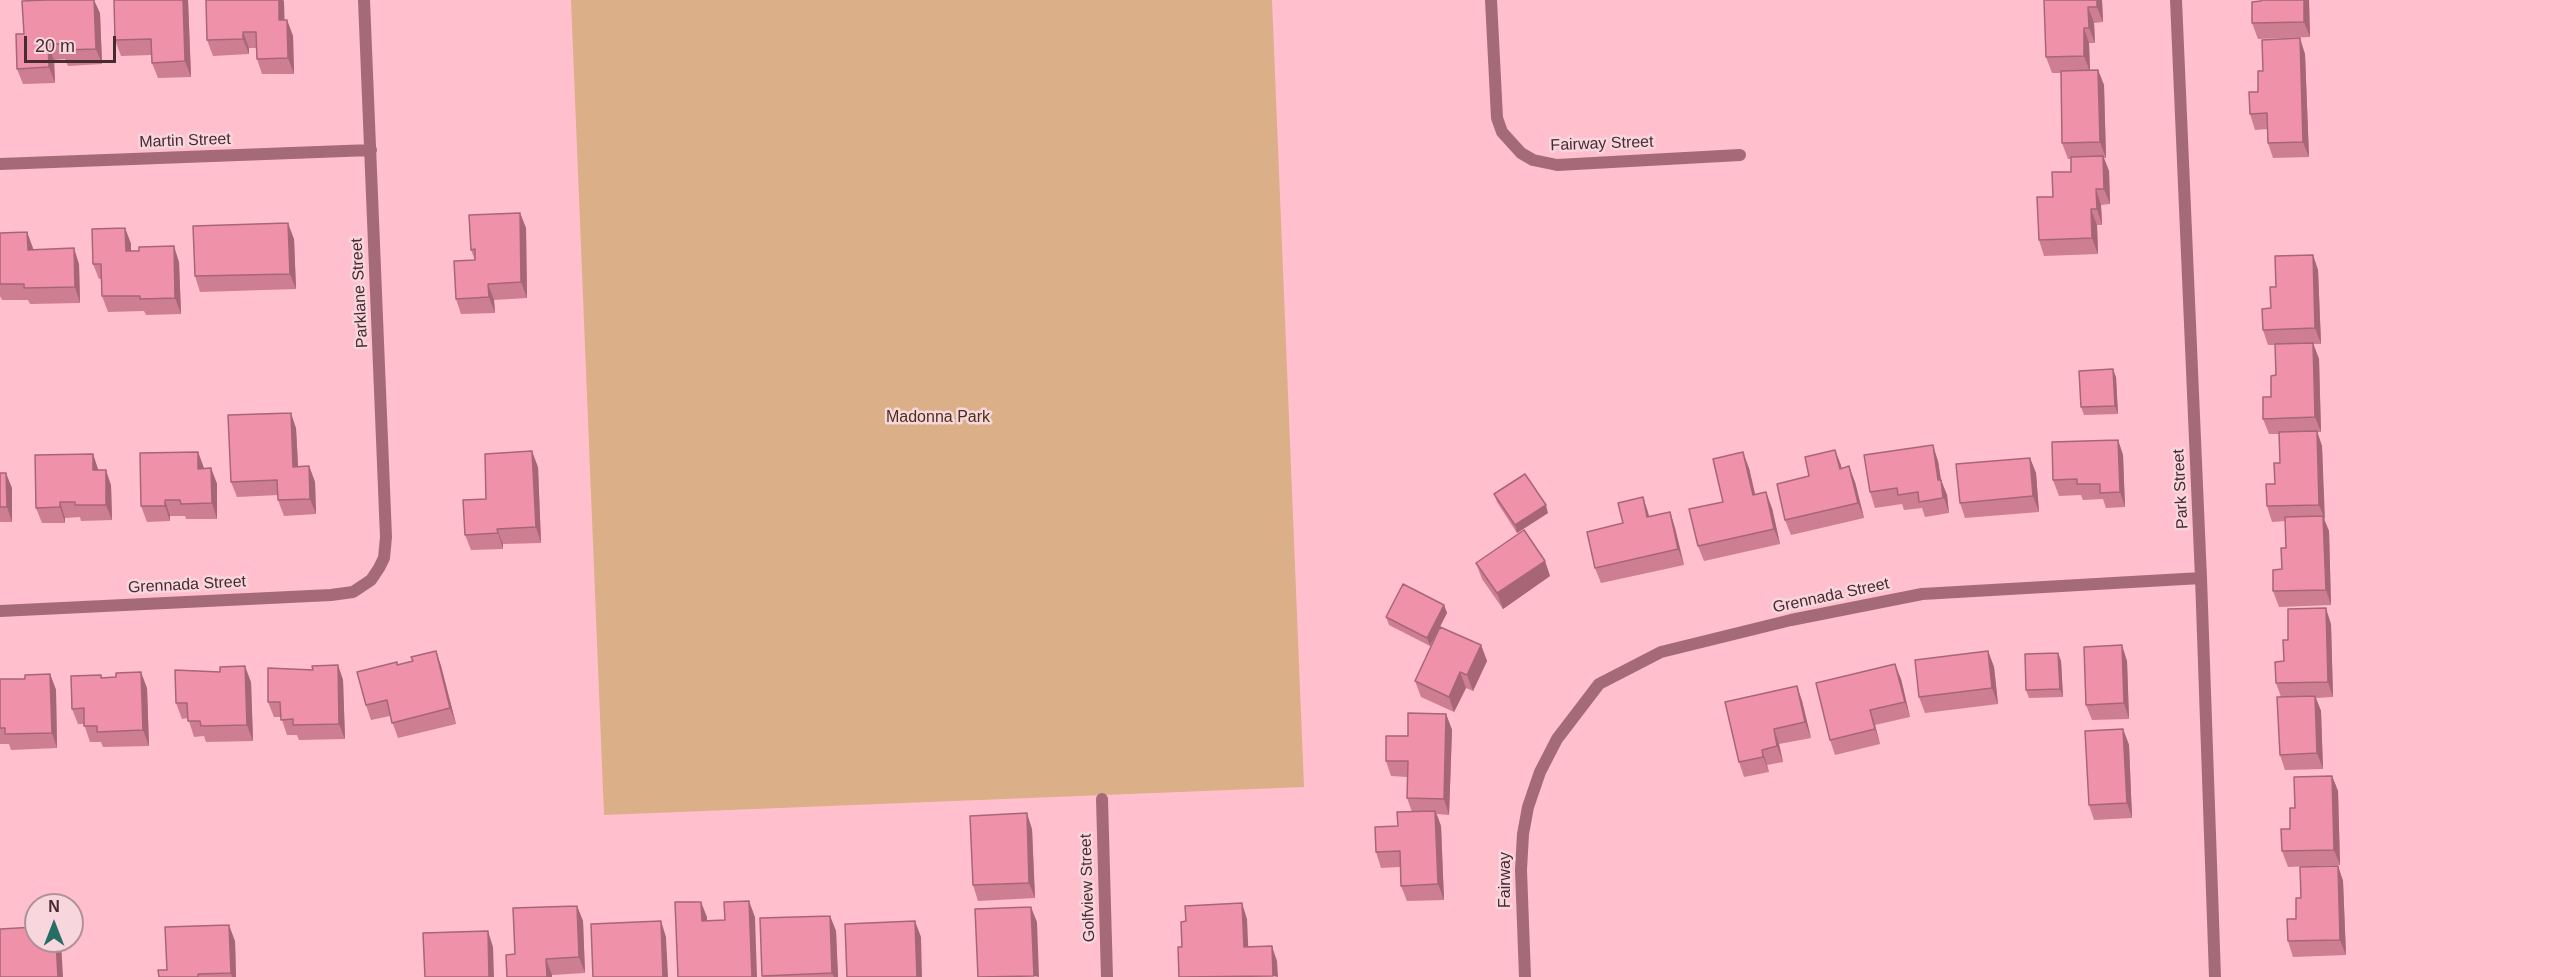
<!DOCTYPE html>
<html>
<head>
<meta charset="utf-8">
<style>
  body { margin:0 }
  #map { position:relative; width:2573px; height:977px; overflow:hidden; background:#ffbfcd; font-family:Helvetica,sans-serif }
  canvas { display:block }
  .north { position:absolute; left:24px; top:893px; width:60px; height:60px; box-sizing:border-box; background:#f7d6dd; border:2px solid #b19198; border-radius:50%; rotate:0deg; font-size:16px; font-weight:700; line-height:24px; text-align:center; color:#482a31 }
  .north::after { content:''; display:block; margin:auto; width:21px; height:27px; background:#266e65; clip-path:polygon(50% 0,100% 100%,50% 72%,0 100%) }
  .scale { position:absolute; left:24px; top:36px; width:92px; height:27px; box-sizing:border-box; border:3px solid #482a31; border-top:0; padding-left:8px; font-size:18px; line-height:21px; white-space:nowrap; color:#482a31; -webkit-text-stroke:4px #f7d6dd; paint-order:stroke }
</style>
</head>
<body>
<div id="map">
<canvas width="2573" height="977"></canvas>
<div class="north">N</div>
<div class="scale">20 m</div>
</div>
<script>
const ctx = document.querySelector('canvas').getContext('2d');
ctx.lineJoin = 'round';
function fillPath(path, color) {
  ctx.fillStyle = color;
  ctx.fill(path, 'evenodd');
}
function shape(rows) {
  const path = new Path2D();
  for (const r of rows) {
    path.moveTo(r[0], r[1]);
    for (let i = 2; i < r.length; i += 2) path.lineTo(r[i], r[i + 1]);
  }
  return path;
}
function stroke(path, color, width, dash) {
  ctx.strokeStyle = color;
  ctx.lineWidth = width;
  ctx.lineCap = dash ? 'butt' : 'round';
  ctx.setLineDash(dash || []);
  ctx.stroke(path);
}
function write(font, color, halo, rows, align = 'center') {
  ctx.font = font + ' Helvetica,sans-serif';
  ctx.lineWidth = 5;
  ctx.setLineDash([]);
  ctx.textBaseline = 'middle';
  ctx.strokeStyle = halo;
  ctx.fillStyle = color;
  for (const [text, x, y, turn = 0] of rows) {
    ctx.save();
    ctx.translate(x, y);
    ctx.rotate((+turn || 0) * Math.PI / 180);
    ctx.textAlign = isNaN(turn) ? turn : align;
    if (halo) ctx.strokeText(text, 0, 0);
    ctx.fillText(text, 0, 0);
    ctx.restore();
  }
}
fillPath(shape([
  [571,0,1272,0,1304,787,604,815]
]), '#dbb088');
stroke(shape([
  [1491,0,1497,118,1502,132,1521,153,1533,160,1557,165,1740,155],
  [2176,0,2201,578,2215,977],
  [0,164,371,150],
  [0,611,331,595,353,592,371,580,379,568,384,558,386,537,364,0],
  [1102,799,1107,977],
  [1525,977,1521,870,1523,834,1528,807,1540,772,1557,739,1599,684,1661,652,1791,620,1922,594,2201,578]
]), '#a56a78', 12);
fillPath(shape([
  [188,0,191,77,158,78,152,63,152,55,121,56,115,40],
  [2044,0,2102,0,2103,22,2094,23,2095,43,2089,43,2090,70,2098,70,2104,85,2106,158,2104,158,2109,171,2110,204,2101,205,2102,225,2097,225,2098,254,2044,256,2039,240,2053,197,2071,172,2071,159,2068,159,2062,143,2061,73,2052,73,2046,57],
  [2309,0,2310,37,2258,39,2252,23,2261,1],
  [284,1,284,20,287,20,293,36,294,74,262,74,257,59,256,48,249,48,249,54,213,56,207,40],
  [100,13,102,64,68,66,65,59,54,60,55,83,23,84,17,69,24,34],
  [2305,54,2309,157,2273,158,2268,143,2267,129,2255,130,2250,114,2258,92],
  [520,213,526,228,527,298,494,300,495,313,461,314,456,299,475,260,471,250],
  [125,228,131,244,131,251,179,262,181,314,146,315,144,311,108,312,102,296,102,279,99,279,93,264],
  [27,232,33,250,79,264,80,303,30,304,28,300,2,300,0,296,0,233],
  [294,239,296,289,200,292,195,276],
  [2313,255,2318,270,2321,344,2313,344,2319,359,2321,432,2317,432,2322,446,2324,520,2329,531,2331,605,2279,607,2273,591,2282,569,2286,548,2285,521,2272,522,2267,506,2275,484,2280,463,2279,434,2269,434,2263,419,2271,397,2276,375,2275,345,2268,345,2263,330,2271,308,2276,287],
  [2116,377,2118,414,2084,415,2081,407],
  [296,428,298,467,309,466,315,482,316,514,284,516,278,500,278,495,237,497,231,482],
  [2118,440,2123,455,2125,507,2106,508,2103,499,2083,500,2081,495,2059,496,2053,480],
  [198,452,204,469,211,468,217,484,217,519,186,519,185,516,170,516,170,521,147,522,141,506],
  [93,454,98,470,111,485,112,520,81,521,80,517,65,518,65,523,42,523,36,508],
  [2030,458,2036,473,2039,512,1965,518,1960,503],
  [1938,461,1941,480,1947,495,1949,513,1925,517,1922,508,1904,510,1902,504,1875,508,1870,492],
  [538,467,541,543,503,544,503,549,471,550,465,535,486,499],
  [1749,468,1755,495,1772,508,1780,544,1704,561,1698,546,1723,502],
  [1841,468,1855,482,1864,518,1791,535,1785,520],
  [0,473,12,488,12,522,0,522],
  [1494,494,1548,513,1517,533,1497,502],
  [1643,497,1649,517,1670,512,1675,528,1684,565,1601,583,1595,568,1623,523],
  [1545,561,1550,576,1503,609,1482,579,1476,563],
  [1444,605,1447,613,1430,646,1389,625,1386,617],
  [2331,624,2333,697,2316,698,2321,711,2323,769,2285,770,2280,755,2281,697,2276,683,2284,661,2288,640],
  [1481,645,1487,661,1473,691,1466,688,1454,712,1421,697,1415,681],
  [436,651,441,666,456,724,398,738,390,716,371,720,366,705,398,665,413,661],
  [1988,651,1994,667,1998,704,1925,713,1919,697],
  [2058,653,2061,661,2063,697,2029,698,2026,690],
  [2127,661,2129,719,2092,720,2086,705],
  [338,665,343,680,345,739,299,740,297,735,287,735,281,717,274,717,268,702,313,670],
  [50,674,56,690,57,748,11,750,9,744,0,744,0,679,25,679],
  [101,675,102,678,147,688,149,746,103,747,101,742,90,742,84,724,78,724,72,709],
  [1901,679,1910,717,1875,725,1880,744,1835,755,1830,740],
  [251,682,253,741,206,742,204,736,194,737,188,718,182,719,176,703],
  [1797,686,1802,701,1811,738,1779,744,1783,762,1767,765,1769,772,1744,777,1739,762],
  [1446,714,1452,730,1449,815,1437,814,1441,826,1444,900,1407,901,1401,886,1400,867,1381,868,1376,852,1398,826,1412,812,1407,798,1407,777,1391,776,1386,761,1408,736],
  [2123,729,2129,745,2132,818,2094,820,2089,805],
  [2332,776,2338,791,2340,865,2288,867,2282,851,2290,829,2295,808],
  [1032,829,1035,898,978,901,973,885],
  [2338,866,2343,881,2346,955,2293,957,2288,941,2296,919,2301,898],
  [577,906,583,921,585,973,552,975,552,977,507,977,515,954],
  [830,916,836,931,838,977,763,977,762,976],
  [235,941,236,977,159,977,167,970]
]), '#ce7e91');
fillPath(shape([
  [94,0,100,13,102,64,96,49],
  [183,0,188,0,191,77,185,61],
  [279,0,283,0,284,1,285,36,279,20],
  [2097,0,2102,0,2103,22,2097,7],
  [2304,0,2309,0,2310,37,2304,22],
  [2088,7,2094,23,2095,43,2089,28],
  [287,20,293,36,294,74,288,58],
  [2084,28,2089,43,2090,72,2084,56],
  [243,32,249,48,249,54,243,39],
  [2300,38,2305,54,2309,157,2303,142],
  [48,44,54,60,55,83,49,67],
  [2098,70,2104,85,2106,158,2100,142],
  [2103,156,2109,171,2110,204,2104,189],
  [2096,189,2101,205,2102,225,2097,209],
  [2091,209,2097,225,2098,254,2092,238],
  [520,213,526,228,527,298,521,282],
  [288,223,294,239,296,289,290,274],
  [125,228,131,244,131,267,126,251],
  [27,232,33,248,34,265,28,250],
  [174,246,179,262,181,314,175,298],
  [74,248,79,264,80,303,75,287],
  [2313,255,2318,270,2321,344,2315,328],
  [488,284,494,300,495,313,489,297],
  [2313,343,2319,359,2321,432,2315,417],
  [2113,369,2116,377,2118,414,2115,406],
  [291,413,296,428,299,483,293,467],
  [2317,431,2322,446,2325,520,2319,505],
  [2118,440,2123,455,2125,507,2120,492],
  [1933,445,1938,461,1941,480,1947,495,1949,513,1938,480],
  [1835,450,1841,465,1845,484,1840,469],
  [532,451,538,467,541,543,536,527],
  [198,452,204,468,204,484,198,469],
  [1743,452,1749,468,1759,511,1753,495],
  [93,454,98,469,99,486,93,470],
  [2030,458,2036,473,2039,512,2033,496],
  [309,466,315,482,316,514,310,499],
  [1849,466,1855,482,1864,518,1858,503],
  [211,468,217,484,217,519,212,503],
  [106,470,111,485,112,520,106,505],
  [6,473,12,488,12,522,7,507],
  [1766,492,1772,508,1780,544,1774,529],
  [1643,497,1648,512,1653,533,1647,517],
  [165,500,170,516,170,521,165,506],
  [60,502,65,518,65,523,60,507],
  [1546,505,1548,513,1517,533,1515,525],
  [1670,512,1675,528,1684,565,1678,549],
  [2323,516,2329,531,2331,605,2326,590],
  [497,529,503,544,503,549,498,533],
  [1545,561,1550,576,1503,609,1497,593],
  [1444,605,1447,613,1430,646,1427,638],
  [2326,608,2331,624,2333,697,2328,682],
  [1481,645,1487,661,1473,691,1467,675],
  [2122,645,2127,661,2129,719,2124,703],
  [436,651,441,666,456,724,450,708],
  [1988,651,1994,667,1998,704,1992,688],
  [2058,653,2061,661,2063,697,2060,689],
  [1895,664,1901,679,1910,717,1905,702],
  [338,665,343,680,345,739,339,724],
  [245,666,251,682,253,741,247,725],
  [141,672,147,688,149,746,143,730],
  [1460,672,1466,688,1454,712,1449,697],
  [50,674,56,690,57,748,52,733],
  [1797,686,1802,701,1811,738,1805,722],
  [2315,696,2321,711,2323,769,2317,753],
  [1870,710,1875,725,1880,744,1875,729],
  [1446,714,1452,730,1449,815,1444,799],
  [1774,729,1779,744,1783,762,1777,746],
  [2123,729,2129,745,2132,818,2127,803],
  [1762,750,1767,765,1769,772,1763,757],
  [2332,776,2338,791,2340,865,2334,850],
  [1435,811,1441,826,1444,900,1438,884],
  [1027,813,1032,829,1035,898,1029,883],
  [2338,866,2343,881,2346,955,2340,940],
  [749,901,755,917,757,977,752,977],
  [701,902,707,917,707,936,702,921],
  [1242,903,1247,919,1249,963,1244,947],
  [577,906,583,921,585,973,579,957],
  [1031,907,1037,922,1039,977,1034,976],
  [830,916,836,931,838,977,834,977,832,973],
  [661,921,666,937,668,977,663,977],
  [915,921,921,937,922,977,917,977],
  [229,925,235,941,236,977,232,977,231,973],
  [488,931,493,947,494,977,489,977],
  [56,941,61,941,61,942,63,977,58,977],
  [1272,946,1277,961,1278,977,1273,976],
  [546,959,552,975,552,977,547,977]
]), '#a76676');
const building = shape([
  [46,0,94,0,96,49,62,50,62,44,48,44,49,67,17,69,16,34,24,34,22,1,46,0],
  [114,0,183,0,185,61,152,63,151,39,115,40,114,0],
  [206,0,279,0,279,20,287,20,288,58,257,59,256,32,243,32,243,39,207,40,206,0],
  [2044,0,2097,0,2097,7,2088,7,2089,28,2084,28,2084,56,2046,57,2044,0],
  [2261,0,2304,0,2304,22,2252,23,2252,2,2261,1,2261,0],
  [2300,38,2303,142,2268,143,2267,113,2250,114,2249,92,2258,92,2258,71,2263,71,2262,40,2300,38],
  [2098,70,2100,142,2062,143,2061,71,2098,70],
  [2103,156,2104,189,2096,189,2097,209,2091,209,2092,238,2039,240,2037,197,2053,197,2052,172,2071,172,2071,157,2103,156],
  [520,213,521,282,488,284,489,297,456,299,454,261,475,260,475,249,471,250,469,215,520,213],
  [288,223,290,274,195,276,193,226,288,223],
  [125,228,126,251,139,251,139,247,174,246,175,298,140,299,140,296,102,296,101,264,93,264,92,229,125,228],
  [27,232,28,250,74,248,75,287,24,288,24,284,0,284,0,233,27,232],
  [2313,255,2315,328,2263,330,2262,309,2271,308,2270,287,2276,287,2275,256,2313,255],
  [2313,343,2315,417,2263,419,2263,397,2271,397,2271,376,2276,375,2275,344,2313,343],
  [2113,369,2115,406,2081,407,2079,371,2113,369],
  [291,413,293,467,309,466,310,499,278,500,277,480,231,482,228,415,291,413],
  [2317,431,2319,505,2267,506,2266,484,2275,484,2274,463,2280,463,2279,432,2317,431],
  [2118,440,2120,492,2100,493,2100,484,2077,484,2077,479,2053,480,2052,442,2118,440],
  [1933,445,1938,480,1941,480,1943,498,1919,502,1918,492,1898,495,1897,488,1870,492,1864,455,1933,445],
  [1835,450,1840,469,1849,466,1858,503,1785,520,1777,484,1809,476,1805,457,1835,450],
  [532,451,536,527,497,529,498,533,465,535,463,500,486,499,485,454,532,451],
  [198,452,198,469,211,468,212,503,181,504,180,500,165,500,165,506,141,506,140,453,198,452],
  [1743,452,1753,495,1766,492,1774,529,1698,546,1689,509,1723,502,1713,459,1743,452],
  [93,454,93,470,106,470,106,505,75,505,75,502,60,502,60,507,36,508,35,455,93,454],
  [2030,458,2033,496,1960,503,1956,464,2030,458],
  [0,473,6,473,7,507,0,507,0,473],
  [1525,474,1546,505,1515,525,1494,494,1525,474],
  [1643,497,1647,517,1670,512,1678,549,1595,568,1587,532,1623,523,1618,503,1643,497],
  [2323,516,2326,590,2273,591,2273,570,2282,569,2281,548,2286,548,2285,517,2323,516],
  [1524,530,1545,561,1497,593,1476,563,1524,530],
  [1403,584,1444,605,1427,638,1386,617,1403,584],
  [2326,608,2328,682,2276,683,2275,662,2284,661,2283,640,2288,640,2288,609,2326,608],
  [1440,627,1481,645,1467,675,1460,672,1449,697,1415,681,1440,627],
  [2122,645,2124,703,2086,705,2084,647,2122,645],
  [436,651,450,708,392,723,387,700,366,705,357,672,397,662,397,665,413,661,411,657,436,651],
  [1988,651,1992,688,1919,697,1915,660,1988,651],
  [2058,653,2060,689,2026,690,2025,654,2058,653],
  [1895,664,1905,702,1870,710,1875,729,1830,740,1816,683,1895,664],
  [338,665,339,724,293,725,293,719,281,720,280,702,268,702,268,668,313,670,312,666,338,665],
  [245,666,247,725,201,726,200,721,188,721,187,703,176,703,175,670,220,672,220,667,245,666],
  [141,672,143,730,97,732,97,726,84,726,84,708,72,709,71,676,101,675,101,678,116,677,116,673,141,672],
  [50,674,52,733,5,734,5,728,0,728,0,679,25,679,25,675,50,674],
  [1797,686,1805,722,1774,729,1777,746,1762,750,1763,757,1739,762,1725,702,1797,686],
  [2315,696,2317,753,2280,755,2277,697,2315,696],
  [1408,713,1446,714,1444,799,1407,798,1408,761,1386,761,1386,736,1408,736,1408,713],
  [2123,729,2127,803,2089,805,2085,731,2123,729],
  [2332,776,2334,850,2282,851,2281,829,2290,829,2290,808,2295,808,2294,777,2332,776],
  [1435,811,1438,884,1401,886,1400,851,1376,852,1375,827,1398,826,1397,812,1435,811],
  [1027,813,1029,883,973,885,970,816,1027,813],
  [2338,866,2340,940,2288,941,2287,919,2296,919,2296,898,2301,898,2300,867,2338,866],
  [749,901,752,977,678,977,675,902,701,902,702,921,725,920,724,902,749,901],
  [1242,903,1244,947,1272,946,1273,976,1179,977,1178,947,1182,947,1181,922,1186,921,1185,906,1242,903],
  [577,906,579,957,546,959,547,977,507,977,506,955,515,954,513,908,577,906],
  [1031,907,1034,976,978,977,975,909,1031,907],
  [830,916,832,973,762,976,760,918,830,916],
  [661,921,663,977,593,977,591,924,661,921],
  [915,921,917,977,847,977,845,924,915,921],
  [229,925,231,973,198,974,198,977,159,977,158,970,167,970,165,927,229,925],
  [36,927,36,941,56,941,58,977,0,977,0,929,36,927],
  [488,931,489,977,425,977,423,933,488,931]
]);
fillPath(building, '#ef92a9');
stroke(building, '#a76676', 1.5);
write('16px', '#482a31', '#f7d6dd', [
  ["Martin Street",185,141,-2],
  ["Fairway Street",1602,144,-2],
  ["Parklane Street",360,293,-93],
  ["Park Street",2181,489,-93],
  ["Grennada Street",187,585,-3],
  ["Grennada Street",1831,596,-12],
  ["Fairway",1506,880,-90],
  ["Golfview Street",1088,888,-92]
]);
write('16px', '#4d3115', '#f7d6dd', [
  ["Madonna Park",938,418]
]);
</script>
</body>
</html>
